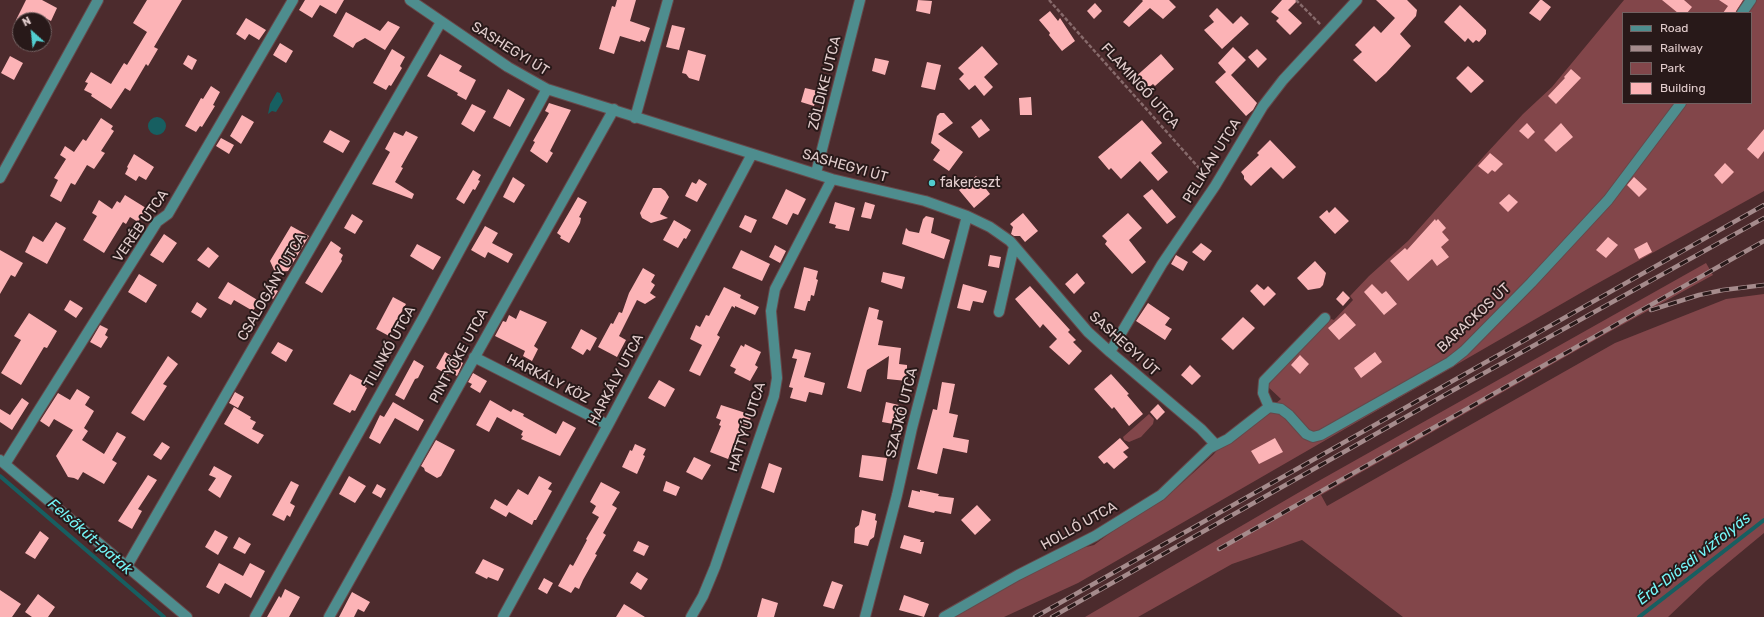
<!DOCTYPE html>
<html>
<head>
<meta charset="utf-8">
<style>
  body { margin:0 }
  #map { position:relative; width:1764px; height:617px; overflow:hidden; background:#4c2b2d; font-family:Rubik,sans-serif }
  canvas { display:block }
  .legend { position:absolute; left:1622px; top:12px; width:130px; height:92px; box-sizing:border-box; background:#281919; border:1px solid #726161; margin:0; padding:5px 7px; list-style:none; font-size:12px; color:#e2cdcd }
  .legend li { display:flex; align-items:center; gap:8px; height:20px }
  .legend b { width:20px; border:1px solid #726161 }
  .north { position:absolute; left:12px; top:12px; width:40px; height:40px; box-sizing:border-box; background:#281919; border:1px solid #726161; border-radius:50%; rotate:333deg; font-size:11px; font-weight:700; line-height:16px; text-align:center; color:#e2cdcd }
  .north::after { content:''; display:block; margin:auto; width:14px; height:18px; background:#52cdcf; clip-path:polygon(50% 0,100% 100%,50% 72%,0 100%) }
</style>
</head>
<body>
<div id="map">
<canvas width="1764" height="617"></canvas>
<ul class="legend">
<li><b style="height:5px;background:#4e8d8e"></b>Road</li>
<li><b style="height:5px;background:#a58b8c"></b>Railway</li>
<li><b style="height:11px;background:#82464a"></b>Park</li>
<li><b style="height:11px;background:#fcb3b6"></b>Building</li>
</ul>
<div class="north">N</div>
</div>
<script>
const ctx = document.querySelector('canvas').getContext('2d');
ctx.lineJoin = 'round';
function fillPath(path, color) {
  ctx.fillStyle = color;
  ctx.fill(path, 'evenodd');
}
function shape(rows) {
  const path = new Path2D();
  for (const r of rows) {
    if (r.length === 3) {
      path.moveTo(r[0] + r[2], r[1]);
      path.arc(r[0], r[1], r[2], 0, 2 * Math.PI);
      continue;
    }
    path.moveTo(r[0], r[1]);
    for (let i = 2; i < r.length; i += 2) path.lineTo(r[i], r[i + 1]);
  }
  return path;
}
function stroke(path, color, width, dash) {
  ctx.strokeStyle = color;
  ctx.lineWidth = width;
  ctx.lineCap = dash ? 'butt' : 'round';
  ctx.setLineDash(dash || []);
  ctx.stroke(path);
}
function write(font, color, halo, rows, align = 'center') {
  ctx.font = font + ' Rubik,sans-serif';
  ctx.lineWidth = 4;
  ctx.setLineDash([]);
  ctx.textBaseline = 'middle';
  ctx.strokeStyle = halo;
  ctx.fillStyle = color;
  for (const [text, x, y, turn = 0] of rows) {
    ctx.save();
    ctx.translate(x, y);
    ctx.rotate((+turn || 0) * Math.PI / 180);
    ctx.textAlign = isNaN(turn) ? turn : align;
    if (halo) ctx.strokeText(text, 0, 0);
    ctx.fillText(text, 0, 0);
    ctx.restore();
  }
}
fillPath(shape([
  [1624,0,1764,0,1764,191,1591,287,1078,583,1004,617,948,617,1074,550,1094,545,1145,507,1162,501,1213,455,1221,446,1241,432,1281,399,1266,385,1331,319,1334,320,1353,300,1350,296,1369,276,1408,241,1485,155,1523,114,1552,87],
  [1623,13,1751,13,1751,103,1623,103],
  [1706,263,1713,275,1609,332,1321,495,1327,506,1615,343,1726,299,1764,294,1764,533,1706,581,1668,617,1403,617,1302,540,1232,564,1138,617,1085,617,1315,483],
  [1149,414,1154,419,1153,424,1141,437,1129,442,1124,440,1123,437]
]), '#82464a');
fillPath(shape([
  [277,92,280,93,283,101,276,112,272,111,268,114,270,104],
  [157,126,9]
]), '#175f61');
stroke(shape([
  [0,476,164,617],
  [1639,617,1764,520]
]), '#175f61', 4);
fillPath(shape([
  [26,0,42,0,57,8,51,21,36,13,32,20,16,20],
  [147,0,182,0,154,47,158,49,148,66,146,64,130,91,125,88,111,109,91,96,92,94,84,90,88,83,85,82,91,72,111,84,124,63,127,65,147,32,133,23],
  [305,0,344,0,336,14,320,5,312,18,299,10],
  [617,0,636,0,630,21,650,28,645,42,641,40,640,42,620,36,614,54,599,49,612,6,615,7],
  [918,0,932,1,930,14,916,11],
  [1142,0,1169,0,1176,7,1163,19,1150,8,1129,27,1123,22,1143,1],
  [1282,0,1298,0,1288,10,1302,23,1290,35,1276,21,1279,18,1271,12],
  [1376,0,1407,0,1417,10,1416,16,1400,34,1411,46,1386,73,1376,82,1353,60,1362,52,1355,45,1374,26,1381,33,1395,18],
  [1540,0,1542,0,1551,7,1540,21,1529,13],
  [1662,0,1684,0,1692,7,1687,13,1678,13],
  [1719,0,1743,0,1735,13,1723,13,1728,6],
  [1095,3,1102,11,1094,19,1087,11],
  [1460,5,1486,30,1486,34,1479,42,1476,40,1473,43,1468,38,1465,42,1444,22],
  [1217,8,1233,24,1241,16,1249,24,1222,49,1204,30,1214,22,1209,16],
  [1050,11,1058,21,1060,18,1075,41,1062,51,1049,35,1050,33,1039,20],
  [346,12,380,31,388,21,400,27,385,50,365,38,356,43,353,48,333,36],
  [246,18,266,30,259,40,249,34,245,40,236,34],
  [672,25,685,28,679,50,666,47],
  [280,43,293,51,286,63,273,55],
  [982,46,998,64,984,77,993,87,984,96,975,85,969,90,959,79,964,74,958,68],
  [1233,47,1246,60,1231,75,1257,103,1253,110,1246,116,1215,82,1226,72,1218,63],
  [392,49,405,57,400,66,402,68,391,86,389,85,386,90,373,83],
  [1257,49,1267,59,1258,68,1248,57],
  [688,50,706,55,699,81,689,78,686,74,682,73],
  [440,54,462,66,459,71,476,80,466,100,457,95,458,93,427,76],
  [1161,54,1174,69,1155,86,1153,84,1144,91,1133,79],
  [188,55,197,60,192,70,183,64],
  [10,56,23,63,14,80,1,73],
  [875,58,889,61,885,75,872,71],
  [927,62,941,65,935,90,921,87],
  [1468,66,1484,81,1471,93,1456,78],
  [1571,69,1581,78,1556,104,1548,96,1565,78,1564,77],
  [211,86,220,92,213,105,215,106,202,127,200,126,196,132,185,126,201,98,203,99],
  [805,88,818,91,814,106,801,102],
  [508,89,525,99,510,127,493,118],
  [1031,97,1032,115,1020,115,1019,98],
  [549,103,571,110,550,151,553,153,547,163,530,151,535,142,533,141,549,113,545,111],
  [472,104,486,111,474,132,461,124],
  [940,113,944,113,953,123,938,134,963,152,949,171,933,160,940,150,931,143,937,116],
  [242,115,254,122,241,144,230,136],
  [101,118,113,126,111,129,114,131,101,151,105,153,94,169,87,165,75,185,71,183,61,202,50,196,58,180,54,178,66,159,60,155,65,146,74,152,83,139,86,141],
  [981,119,990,130,979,138,971,127],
  [1142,120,1162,143,1151,153,1168,172,1158,181,1140,161,1121,179,1111,168,1109,170,1098,157],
  [1527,123,1535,132,1528,139,1519,131],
  [1561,123,1573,137,1556,152,1544,140],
  [1764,129,1764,151,1758,159,1747,149],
  [330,130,350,141,343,153,323,142],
  [406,131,418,137,401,167,403,168,395,182,414,194,412,199,372,184,390,152,385,149,394,132,403,136],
  [221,138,234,145,229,154,216,146],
  [1270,140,1296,167,1283,179,1271,167,1251,186,1244,179,1244,176,1241,172,1259,155,1257,153],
  [1490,153,1503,164,1495,172,1492,170,1488,174,1478,166],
  [134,154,154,167,146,180,139,176,136,181,125,174,128,168,127,167],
  [1725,163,1734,172,1722,184,1714,175],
  [473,170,481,175,478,180,480,181,475,190,473,189,464,204,456,199],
  [976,176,990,194,974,208,959,190],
  [513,177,525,185,514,203,503,197],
  [1634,177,1647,189,1639,197,1627,185],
  [699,179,707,184,697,202,685,196,692,182,696,184],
  [653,188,661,188,665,191,669,197,660,214,668,218,651,223,642,218,640,213],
  [786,189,806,199,798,215,793,213,787,225,772,218],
  [1152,189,1176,217,1167,224,1143,196],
  [1509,194,1518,202,1508,212,1499,203],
  [125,195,146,208,138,222,130,217,126,224,123,222,104,253,83,240,97,216,92,213,99,200,112,209,117,201,120,203],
  [578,197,587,202,579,217,581,218,580,223,569,243,560,238,561,236,557,233],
  [835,202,855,208,849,231,835,228,836,225,829,223],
  [865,202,875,205,871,219,861,217],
  [1335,207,1349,221,1335,234,1319,217,1327,210,1329,213],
  [1023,213,1038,231,1025,242,1020,236,1014,236,1011,234,1013,227,1010,224],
  [1128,213,1142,228,1129,240,1146,262,1132,274,1105,244,1107,241,1102,236],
  [352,214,363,221,355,234,344,228],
  [745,215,757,220,751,233,739,227],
  [926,216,934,218,931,233,950,240,944,259,902,244,906,228,909,231,919,233,923,219],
  [1435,219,1436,221,1438,219,1446,228,1442,232,1449,240,1441,247,1449,257,1437,266,1432,259,1408,281,1390,261,1405,248,1407,250],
  [674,220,691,230,686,239,684,238,678,248,663,240],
  [56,222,66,228,47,264,25,252,33,236,43,242],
  [291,226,309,236,288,271,275,272,270,261],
  [485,226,498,233,492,243,513,254,508,263,488,252,485,258,471,250],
  [164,234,177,243,163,263,150,255],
  [1608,237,1618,245,1606,258,1596,250],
  [331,241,341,248,339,252,343,255,341,259,342,261,322,293,305,283],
  [1647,242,1652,252,1639,259,1634,249],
  [1201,243,1212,251,1204,261,1192,252],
  [417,244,441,257,433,270,410,256],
  [775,245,786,251,780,263,769,257],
  [208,247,219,256,209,268,197,260],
  [0,250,23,263,15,277,11,275,0,294],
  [741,250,770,264,762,281,732,268],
  [990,255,1001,257,999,268,988,266],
  [1176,255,1188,262,1183,271,1171,264],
  [1315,261,1326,273,1323,285,1320,288,1308,290,1297,278],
  [804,267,818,271,816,279,818,280,814,296,811,295,810,301,808,301,805,311,794,308],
  [643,268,655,275,651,282,655,285,650,293,656,297,645,304,637,300,619,336,626,340,617,357,598,347,611,323,613,324,619,312,622,313,629,293],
  [883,272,905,277,902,289,881,282],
  [1077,273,1085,283,1074,294,1065,284],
  [139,274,157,285,146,303,128,292],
  [228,282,259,301,253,311,234,300,231,305,218,298],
  [963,284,987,291,983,303,973,301,970,311,957,308],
  [1257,284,1264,290,1268,286,1276,294,1264,306,1250,291],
  [1372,284,1382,294,1386,291,1397,304,1384,315,1364,292],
  [269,286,278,291,273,299,264,294],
  [1030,286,1070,330,1068,332,1076,340,1073,342,1082,351,1069,365,1049,347,1057,339,1043,324,1040,328,1015,299],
  [724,287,741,295,740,298,759,307,755,315,735,306,735,308,732,306,717,335,720,337,700,376,689,371,702,345,690,339,696,325,700,327,706,315,709,316],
  [1343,291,1350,298,1343,306,1336,299],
  [393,297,406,304,401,313,404,315,402,320,404,325,398,328,396,331,392,329,389,336,376,329],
  [70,300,83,308,76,318,64,310],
  [197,302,207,309,201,318,191,312],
  [1148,303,1170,318,1165,325,1172,329,1165,340,1136,321],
  [869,307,879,310,877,319,883,321,878,345,901,348,899,364,907,365,907,381,887,379,889,356,867,370,861,392,847,388],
  [520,310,547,322,534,346,538,349,532,361,523,356,525,351,495,336,503,321,506,322,509,315,516,319],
  [29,313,57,331,47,348,44,347,21,385,1,373,21,340,14,336],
  [1345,313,1356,325,1339,340,1328,328],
  [1243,317,1255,328,1233,350,1221,339],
  [100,325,108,329,105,335,108,337,101,348,90,342],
  [581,329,597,338,590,351,587,349,583,355,571,348],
  [278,342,293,350,286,362,271,353],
  [745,344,761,352,755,365,758,367,750,381,734,373,736,369,730,366,741,345,744,347],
  [795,349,811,353,804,377,825,383,822,395,809,392,806,402,790,398,793,388,789,387,797,359,792,358],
  [445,352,463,363,457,376,450,372,448,375,436,368],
  [1375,352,1382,362,1361,378,1354,368],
  [1300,355,1309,364,1300,374,1291,365],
  [168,356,178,364,163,384,167,386,144,421,131,413],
  [414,360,424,366,418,378,415,379,404,400,395,395],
  [1190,365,1201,376,1192,385,1181,375],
  [473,373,487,381,480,393,470,387,472,384,468,382],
  [350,374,367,383,365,387,367,388,355,411,352,410,350,413,333,404],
  [1111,374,1129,394,1127,395,1143,414,1129,426,1114,407,1112,409,1094,389],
  [659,380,675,389,665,407,648,398],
  [942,382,955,384,949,413,958,415,953,437,969,440,967,453,943,448,937,474,917,469,933,409,937,410],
  [77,389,90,397,85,405,94,411,84,428,88,431,82,440,104,454,117,432,126,437,112,460,117,463,104,484,83,472,78,480,74,478,68,477,56,456,73,430,54,419,49,427,40,421,58,393,70,400],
  [235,392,244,397,238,408,229,403],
  [22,398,29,403,12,430,0,422,0,409,10,415],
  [490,400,511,412,513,409,524,414,523,416,556,434,563,421,576,428,560,456,521,439,523,436,521,435,523,431,497,417,489,432,476,425],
  [393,402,424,420,418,431,395,418,380,444,369,438,380,415,384,417],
  [886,402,903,406,899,425,882,422],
  [1158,404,1165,412,1157,420,1150,412],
  [721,405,752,415,744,435,739,433,728,459,710,452,721,426,719,425,721,420,716,418],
  [234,407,251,417,250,419,256,422,252,429,264,435,258,444,224,424],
  [1120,438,1129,448,1123,452,1128,457,1114,469,1107,462,1104,464,1098,457],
  [1275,438,1283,452,1259,464,1251,451],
  [436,440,455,450,441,476,437,478,425,471,424,468,421,466],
  [162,442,170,447,161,460,153,455],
  [635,444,646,449,643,455,645,456,637,474,622,467,630,450,632,451],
  [862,455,887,458,883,481,859,477],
  [694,457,711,465,702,480,686,472],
  [769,463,782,468,774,493,761,488],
  [214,466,232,476,220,498,208,490,216,478,209,475],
  [148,475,157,480,138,509,142,511,132,529,118,521],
  [349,476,366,486,355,503,339,494],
  [539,476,552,483,548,489,552,491,536,520,534,520,532,525,509,512,506,517,490,508,495,499,507,506,518,489,528,495],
  [291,481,299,485,290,503,295,506,290,517,287,515,284,521,272,515],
  [666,481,680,487,676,496,663,491],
  [601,482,620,492,612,505,617,508,603,533,606,535,595,554,597,555,583,580,579,589,575,587,571,593,558,586,570,564,573,566,587,540,586,539,599,517,592,513,596,506,590,502],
  [377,484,386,489,381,498,372,493],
  [912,490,920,492,920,490,939,494,938,496,954,498,951,514,935,511,934,513,908,507],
  [977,505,991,520,975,535,961,520],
  [862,510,876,514,875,520,877,521,874,537,870,540,868,546,854,543,855,528,859,525],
  [215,530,228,537,218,555,205,547],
  [40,531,49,538,35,559,25,553],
  [904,535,921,540,920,542,924,542,921,554,900,548],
  [239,537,251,544,245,554,233,548],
  [638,541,649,546,644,556,633,551],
  [483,559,504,569,498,581,488,577,487,579,475,573],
  [219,563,243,576,250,563,265,571,251,598,225,583,219,594,206,587],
  [637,572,648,579,641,590,630,583],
  [544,578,553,583,547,594,538,589],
  [832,581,843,585,834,609,823,606],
  [285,589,300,597,289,617,267,617,279,596,281,598],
  [0,590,21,604,12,617,0,617],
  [352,592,370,602,364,612,358,609,354,617,339,617],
  [38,594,55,607,48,617,32,617,25,612],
  [904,595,929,604,924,617,899,610],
  [762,598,778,603,774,617,757,617],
  [624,604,645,617,616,617]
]), '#fcb3b6');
const minor = shape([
  [410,0,508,67,547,89,832,179,925,201,967,216,990,227,1010,241,1088,332,1110,352,1201,429,1216,445],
  [1742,13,1751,0],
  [635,118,668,0],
  [816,173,860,0],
  [0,178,98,0],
  [999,312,1014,246],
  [1110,352,1162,264,1215,186,1263,106,1283,80,1357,0],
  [474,357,608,425],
  [1269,407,1263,393,1264,381,1325,318],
  [0,460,187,617],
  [5,464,157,222,168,214,293,0],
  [127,566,441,22],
  [255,617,423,318,547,89],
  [329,617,614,109],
  [503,617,608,425,752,154],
  [691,617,703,596,715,567,774,396,777,378,771,311,775,289,832,179],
  [865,617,897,495,912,428,967,216],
  [944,617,1018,575,1095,536,1161,495,1210,448,1228,439,1269,407,1281,409,1289,415,1306,434,1313,437,1321,435,1450,362,1464,351,1531,283,1608,200,1681,103]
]);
stroke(minor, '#67484a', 12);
stroke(shape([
  [1049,0,1207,177],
  [1296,0,1321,25]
]), '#876a6b', 2.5, [4, 2]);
stroke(minor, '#4e8d8e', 10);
const rail = shape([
  [1651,310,1699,295,1723,290,1764,285],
  [1219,549,1764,241],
  [1035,617,1764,205],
  [1052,617,1450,392,1764,218]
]);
stroke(rail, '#a58b8c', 4.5);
stroke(rail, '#281919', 3, [9]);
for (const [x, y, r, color] of [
  [932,183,4,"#52cdcf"]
]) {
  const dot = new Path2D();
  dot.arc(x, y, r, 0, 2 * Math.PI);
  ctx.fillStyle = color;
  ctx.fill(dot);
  stroke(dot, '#281919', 1.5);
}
write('14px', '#e2cdcd', '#281919', [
  ["SASHEGYI ÚT",510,49,32],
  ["ZÖLDIKE UTCA",825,83,-76],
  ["FLAMINGÓ UTCA",1140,86,48],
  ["PELIKÁN UTCA",1212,161,-58],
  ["SASHEGYI ÚT",845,166,16],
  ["VERÉB UTCA",141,226,-55],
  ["CSALOGÁNY UTCA",272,287,-60],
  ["BARACKOS ÚT",1474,318,-43],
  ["SASHEGYI ÚT",1124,344,42],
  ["TILINKÓ UTCA",390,347,-61],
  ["PINTYŐKE UTCA",459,356,-61],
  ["HARKÁLY KÖZ",548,379,27],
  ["HARKÁLY UTCA",616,380,-62],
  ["SZAJKÓ UTCA",902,413,-76],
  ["HATTYÚ UTCA",747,427,-72],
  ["HOLLÓ UTCA",1079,526,-29]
]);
write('14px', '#e2cdcd', '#281919', [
  ["fakereszt",940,183]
], 'left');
write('italic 15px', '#75f7f9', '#281919', [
  ["Felsőkút-patak",90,537,41],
  ["Érd-Diósdi vízfolyás",1694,559,-38]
]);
</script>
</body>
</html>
